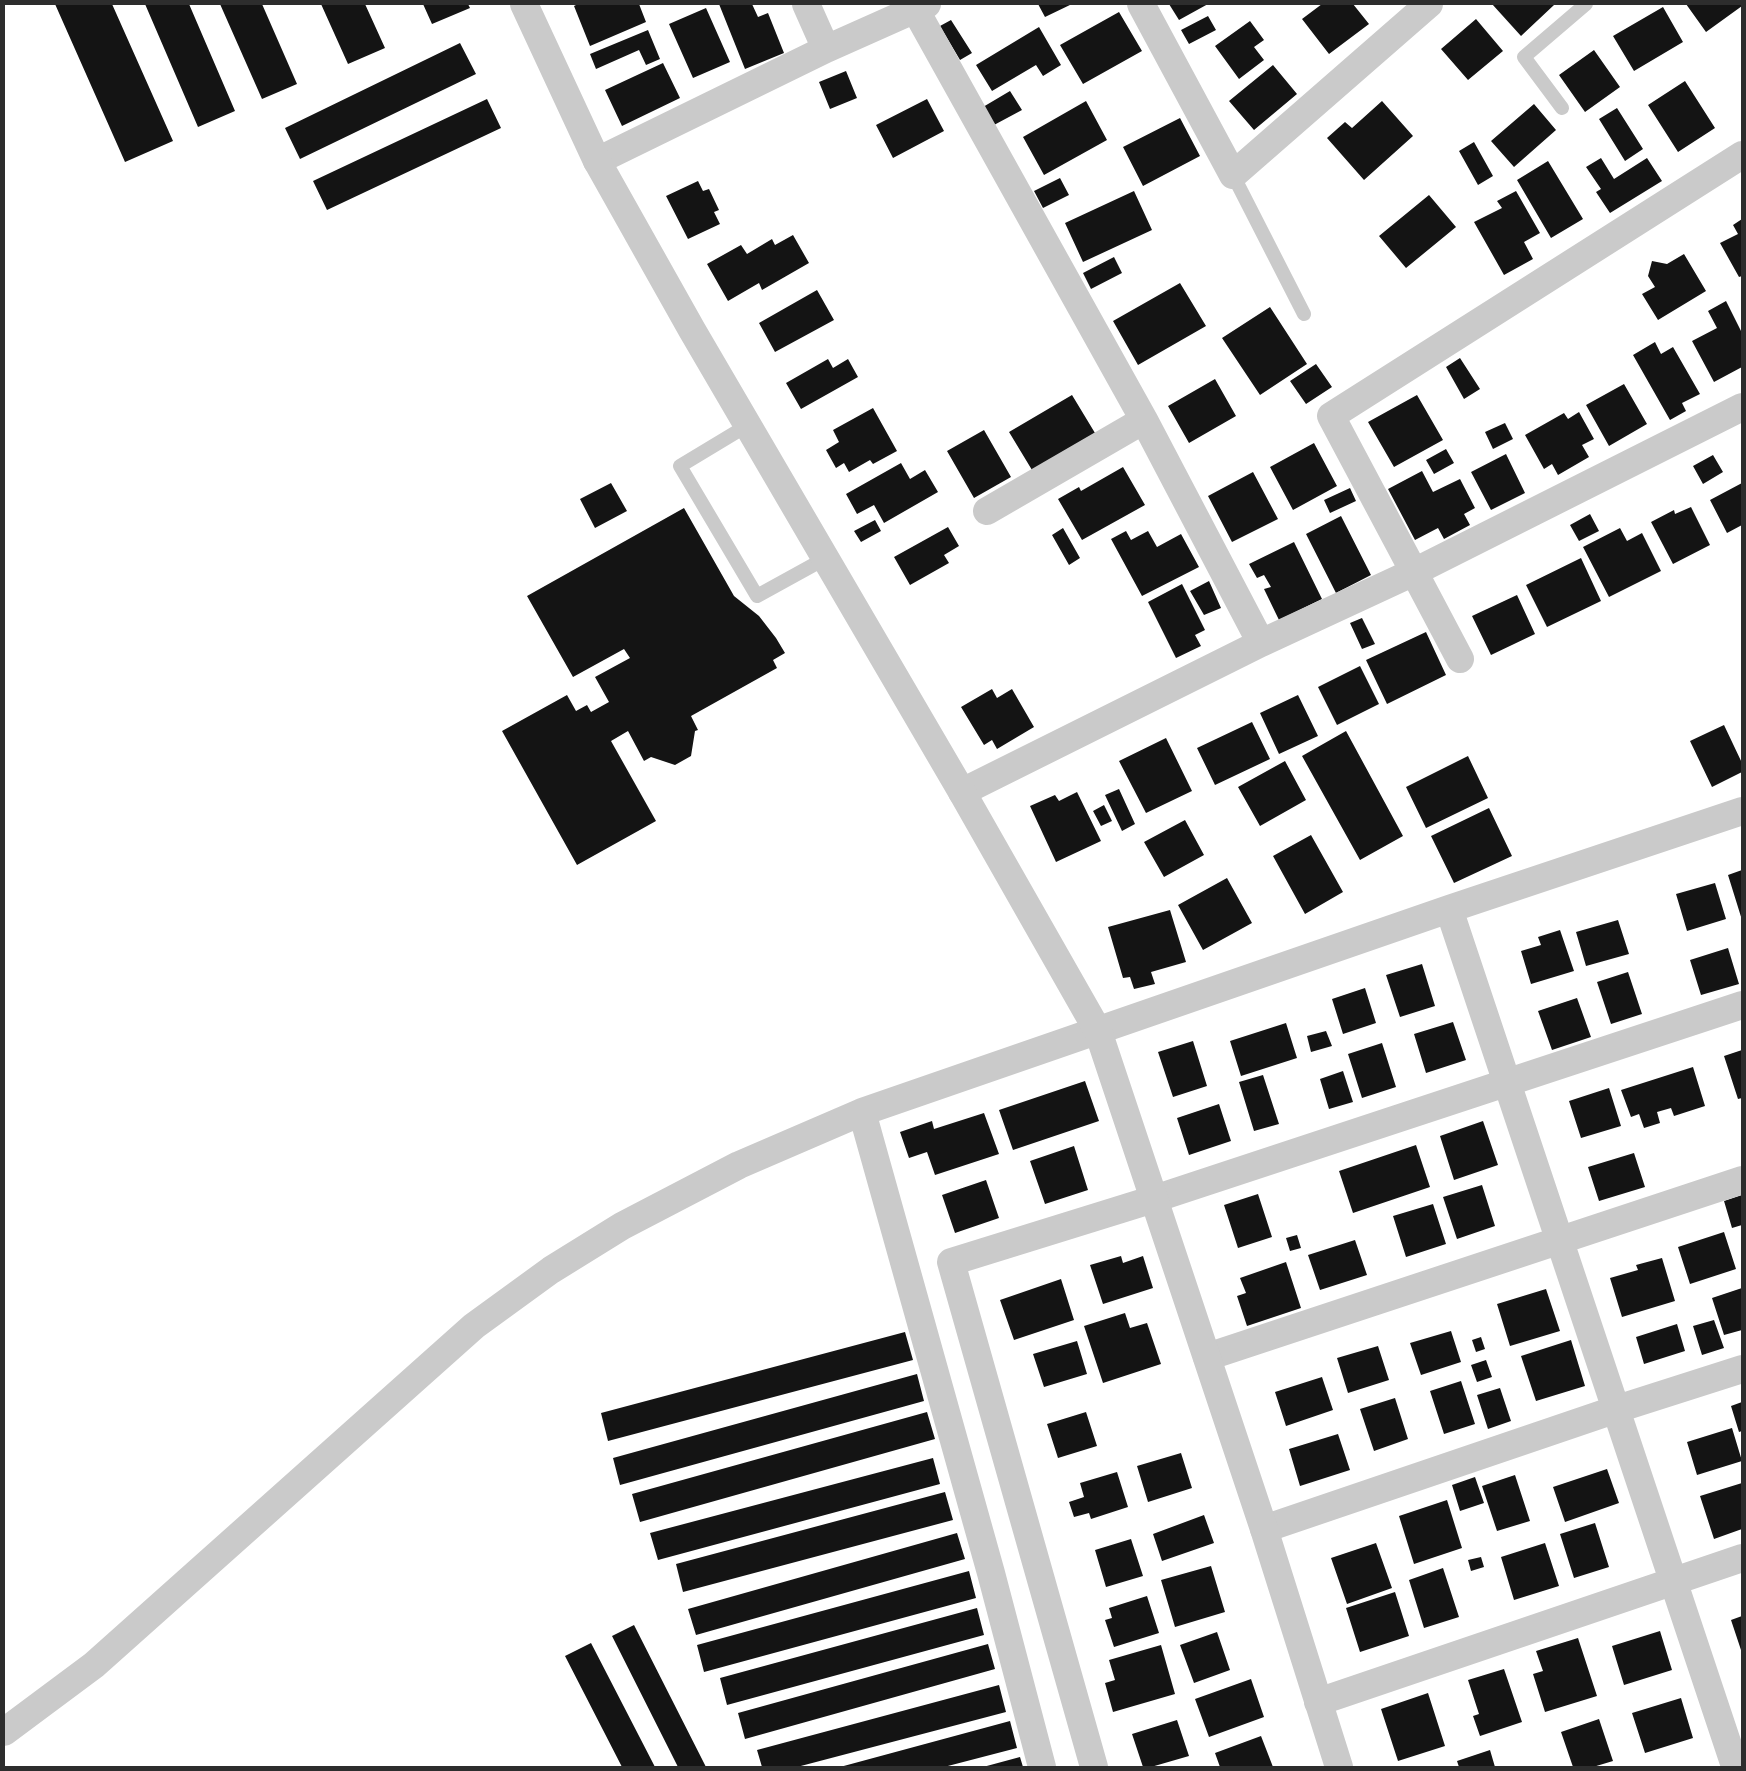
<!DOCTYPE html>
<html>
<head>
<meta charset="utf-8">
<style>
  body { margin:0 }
  #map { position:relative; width:1746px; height:1771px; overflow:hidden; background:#fff; font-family:Ubuntu,sans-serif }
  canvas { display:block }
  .frame { position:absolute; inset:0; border:5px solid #2d2d2d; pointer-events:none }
</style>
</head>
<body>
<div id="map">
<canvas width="1746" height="1771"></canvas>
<div class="frame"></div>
</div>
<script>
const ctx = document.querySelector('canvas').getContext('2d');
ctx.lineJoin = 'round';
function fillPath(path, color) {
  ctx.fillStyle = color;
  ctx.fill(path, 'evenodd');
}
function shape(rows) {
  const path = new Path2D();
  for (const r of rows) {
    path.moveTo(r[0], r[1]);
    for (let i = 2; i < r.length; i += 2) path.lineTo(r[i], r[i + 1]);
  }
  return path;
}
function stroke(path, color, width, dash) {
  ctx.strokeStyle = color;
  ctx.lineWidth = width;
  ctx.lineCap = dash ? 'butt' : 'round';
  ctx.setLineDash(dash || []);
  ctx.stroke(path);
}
fillPath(shape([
  [55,4,112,4,173,141,125,162],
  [145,4,189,4,235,111,198,127],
  [220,4,262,4,297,84,262,99],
  [321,4,365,4,385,48,348,64],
  [423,4,468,4,470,8,432,24],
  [578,4,639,4,646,22,590,46,574,6],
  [719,4,752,4,758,17,768,13,784,53,745,69],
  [1038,4,1072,4,1045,17],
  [1169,4,1208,4,1179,20],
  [1322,4,1353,4,1369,24,1329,54,1302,19],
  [1492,4,1553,4,1554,5,1521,36],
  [1686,4,1742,4,1742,6,1706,32],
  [1663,7,1683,42,1634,71,1613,36],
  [706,8,730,62,693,78,669,24],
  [1119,12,1142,51,1083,84,1060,45],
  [1208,16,1216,30,1189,44,1181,30],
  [1476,19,1503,51,1468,80,1441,49],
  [951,20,972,53,960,60,940,26],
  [1250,21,1264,40,1254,47,1264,60,1239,79,1215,46],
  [1039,27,1061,65,1043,76,1036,65,992,91,976,65],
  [648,30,660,59,646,65,639,50,596,69,590,54],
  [460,43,476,74,300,159,285,128],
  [1594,50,1620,87,1585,112,1559,75],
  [663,63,680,98,622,126,605,90],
  [1273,65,1297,94,1254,130,1229,101],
  [846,71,857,98,830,109,819,82],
  [1685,81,1715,128,1678,152,1648,105],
  [1010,91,1022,110,994,125,983,107],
  [487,99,501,128,327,210,313,181],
  [927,99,944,131,893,158,876,125],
  [1086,101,1107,140,1044,175,1023,137],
  [1382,101,1413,136,1364,180,1327,138,1345,122,1352,128],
  [1534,104,1556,130,1514,167,1491,141],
  [1617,108,1643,149,1625,161,1599,119],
  [1180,118,1200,156,1143,186,1123,147],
  [1474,142,1493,176,1478,185,1459,151],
  [1601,158,1614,179,1647,158,1662,181,1610,213,1596,192,1601,189,1586,167],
  [1548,161,1583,219,1551,238,1517,180],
  [1060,178,1069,195,1043,208,1034,191],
  [698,181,703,191,709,189,719,210,714,212,720,224,688,239,666,196],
  [1134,191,1152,230,1083,262,1065,223],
  [1516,191,1540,233,1524,242,1533,259,1504,275,1474,222,1502,208,1497,201],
  [1429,195,1456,227,1406,268,1379,236],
  [1742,219,1742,276,1739,277,1720,243,1738,234,1733,225],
  [793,235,809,263,762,290,759,283,728,301,707,264,741,245,747,254,772,239,775,245],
  [1684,254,1706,291,1658,320,1642,294,1655,287,1648,276,1652,261,1667,264],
  [1114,257,1122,273,1091,289,1083,273],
  [1180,283,1206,326,1138,365,1113,321],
  [817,290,834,320,775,352,759,323],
  [1726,301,1742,333,1742,367,1714,382,1692,341,1717,328,1708,311],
  [1270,307,1307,364,1260,395,1222,338],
  [1655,342,1661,354,1673,347,1700,394,1682,403,1686,411,1670,420,1633,355],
  [1460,358,1480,389,1464,399,1446,367],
  [828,359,833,368,848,359,858,377,801,409,786,383],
  [1316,364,1332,387,1306,404,1290,381],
  [1215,379,1236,416,1189,443,1168,406],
  [1624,384,1647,424,1609,446,1586,405],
  [1072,395,1095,433,1032,470,1009,432],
  [1417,395,1443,440,1394,467,1368,422],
  [873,408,897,451,873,464,870,460,849,472,844,463,836,468,826,450,839,442,833,430],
  [1579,412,1594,439,1582,445,1589,457,1558,475,1552,464,1544,469,1525,435,1564,413,1568,419],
  [1505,423,1513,439,1493,449,1485,432],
  [984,430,1011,477,974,498,947,451],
  [1314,443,1337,486,1293,510,1270,467],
  [1446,449,1454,463,1434,474,1426,460],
  [1506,454,1525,493,1491,510,1471,472],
  [1713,455,1723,472,1703,484,1693,466],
  [901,463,910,479,925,470,938,492,884,523,874,505,857,514,846,494],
  [1123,467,1145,505,1082,540,1058,499,1079,487,1081,491],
  [1422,471,1433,492,1460,479,1475,508,1464,514,1470,525,1444,539,1438,528,1415,540,1388,489],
  [1253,472,1278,519,1232,542,1208,496],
  [611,483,627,511,595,528,580,499],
  [1742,483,1742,525,1727,533,1710,500],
  [1350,488,1356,501,1330,513,1324,500],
  [1691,507,1710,545,1673,564,1651,522,1674,510,1675,514],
  [684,508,734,596,759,616,776,638,785,653,773,660,777,668,691,716,698,730,695,731,691,756,675,765,651,757,644,761,628,731,611,741,656,821,577,865,502,731,567,695,576,711,587,705,591,712,609,702,595,677,630,658,624,649,573,677,527,596],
  [1590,514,1599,531,1579,541,1570,525],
  [1341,516,1371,575,1336,593,1306,534],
  [875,520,881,531,861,542,854,531],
  [948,527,959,546,944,555,949,563,910,585,894,557],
  [1063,528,1080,558,1069,565,1052,535],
  [1620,528,1627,541,1642,533,1661,571,1609,597,1583,547],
  [1126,531,1131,540,1148,531,1157,547,1181,534,1199,567,1142,596,1111,539],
  [1294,542,1322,599,1279,620,1264,589,1271,587,1264,575,1257,578,1249,564],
  [1581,558,1601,601,1547,627,1526,585],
  [1209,581,1221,608,1204,615,1190,591],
  [1182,584,1205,630,1195,635,1201,646,1176,658,1148,602],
  [1517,595,1535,634,1491,655,1472,616],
  [1362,618,1375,644,1362,649,1350,623],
  [1426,632,1446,675,1387,704,1366,660],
  [1360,666,1379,704,1337,725,1318,687],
  [992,689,997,698,1012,689,1034,727,997,749,992,740,984,745,961,707],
  [1298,695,1318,736,1279,754,1260,713],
  [1252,722,1270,759,1215,785,1197,748],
  [1724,725,1742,763,1742,772,1712,787,1690,741],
  [1346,731,1403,836,1360,860,1302,756],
  [1166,738,1192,791,1146,813,1119,761],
  [1468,756,1488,798,1426,828,1406,787],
  [1285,761,1306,800,1260,826,1238,787],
  [1119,789,1135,824,1122,831,1105,795],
  [1077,792,1101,841,1056,862,1030,806,1055,795,1059,801],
  [1104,805,1112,821,1101,826,1093,811],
  [1489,808,1512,856,1454,883,1431,836],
  [1185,820,1204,855,1164,877,1144,842],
  [1311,835,1343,892,1305,914,1273,856],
  [1742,870,1742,920,1728,875],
  [1227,878,1252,923,1203,950,1178,905],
  [1715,883,1726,919,1687,931,1676,894],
  [1170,910,1186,962,1151,972,1155,984,1134,989,1130,977,1123,978,1108,927],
  [1618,920,1629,954,1586,966,1576,932],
  [1560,930,1574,971,1531,984,1521,951,1541,945,1538,937],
  [1728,948,1739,984,1701,995,1690,960],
  [1422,964,1435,1006,1400,1017,1386,975],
  [1628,972,1642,1014,1611,1024,1597,982],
  [1365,988,1376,1023,1343,1034,1332,999],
  [1577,998,1591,1037,1552,1050,1538,1011],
  [1453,1022,1466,1060,1426,1073,1414,1034],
  [1286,1023,1297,1058,1241,1076,1230,1041],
  [1326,1031,1332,1046,1311,1052,1307,1036],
  [1193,1041,1207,1086,1173,1097,1158,1052],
  [1382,1043,1396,1087,1362,1098,1348,1054],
  [1742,1050,1742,1098,1738,1099,1724,1056],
  [1693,1067,1705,1106,1674,1116,1671,1108,1657,1112,1660,1123,1644,1128,1639,1114,1631,1117,1621,1090],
  [1343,1071,1353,1102,1329,1109,1320,1079],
  [1263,1075,1279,1124,1254,1131,1239,1082],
  [1085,1081,1099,1121,1013,1150,999,1110],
  [1609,1088,1621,1126,1581,1138,1569,1101],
  [1219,1104,1231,1141,1189,1155,1177,1118],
  [984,1113,999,1154,935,1175,927,1152,909,1158,900,1132,932,1121,934,1129],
  [1483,1121,1498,1165,1454,1180,1440,1136],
  [1416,1145,1430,1187,1353,1213,1339,1171],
  [1074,1146,1088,1190,1045,1204,1030,1161],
  [1634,1153,1645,1187,1599,1201,1588,1167],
  [986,1180,999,1218,955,1233,942,1195],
  [1482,1185,1495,1226,1457,1239,1443,1197],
  [1258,1194,1272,1237,1238,1248,1224,1205],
  [1742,1195,1742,1225,1732,1228,1724,1201],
  [1433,1204,1446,1244,1406,1257,1393,1216],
  [1724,1232,1736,1269,1690,1284,1678,1247],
  [1297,1235,1301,1248,1290,1251,1286,1238],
  [1355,1240,1367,1275,1320,1290,1308,1255],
  [1121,1256,1123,1263,1143,1256,1153,1288,1103,1304,1090,1265],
  [1662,1258,1675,1301,1622,1317,1610,1278,1638,1270,1636,1265],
  [1286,1262,1301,1308,1247,1326,1237,1296,1246,1293,1240,1278],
  [1061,1279,1074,1320,1014,1340,1000,1300],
  [1742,1288,1742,1330,1724,1335,1712,1298],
  [1546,1289,1560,1331,1510,1346,1497,1304],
  [1125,1313,1130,1328,1147,1323,1161,1364,1103,1383,1084,1326],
  [1714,1320,1724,1348,1702,1355,1693,1326],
  [1677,1324,1685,1351,1644,1364,1636,1337],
  [1451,1331,1461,1362,1421,1375,1410,1343],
  [905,1332,913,1360,608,1441,601,1413],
  [1481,1337,1485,1349,1476,1352,1472,1340],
  [1571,1340,1585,1386,1536,1401,1521,1356],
  [1077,1341,1087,1374,1044,1387,1033,1354],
  [1378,1346,1389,1380,1348,1393,1337,1358],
  [1486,1360,1492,1377,1477,1382,1471,1365],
  [917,1374,924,1401,620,1485,613,1458],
  [1322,1377,1333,1410,1286,1426,1275,1392],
  [1461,1381,1475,1424,1444,1434,1430,1391],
  [1500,1388,1511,1421,1488,1429,1477,1395],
  [1395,1398,1408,1439,1374,1451,1360,1409],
  [1742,1402,1742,1431,1739,1432,1731,1406],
  [927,1412,935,1439,640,1522,632,1494],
  [1086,1412,1097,1446,1058,1458,1047,1424],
  [1732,1428,1742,1461,1697,1475,1687,1442],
  [1338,1434,1350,1470,1300,1486,1289,1449],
  [1181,1453,1192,1488,1148,1502,1137,1466],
  [933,1458,940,1484,658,1560,650,1533],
  [1607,1469,1619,1503,1565,1522,1553,1487],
  [1117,1472,1128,1507,1091,1519,1089,1513,1074,1517,1069,1502,1084,1497,1080,1483],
  [1515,1475,1530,1521,1497,1531,1482,1486],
  [1475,1477,1484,1503,1460,1511,1452,1485],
  [1742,1483,1742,1529,1714,1539,1700,1496],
  [945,1492,953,1520,683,1592,676,1564],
  [1447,1500,1462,1548,1414,1564,1399,1516],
  [1204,1515,1214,1543,1162,1561,1153,1534],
  [1595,1523,1609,1567,1574,1578,1560,1534],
  [957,1533,965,1559,696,1635,688,1609],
  [1131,1539,1143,1576,1106,1587,1095,1550],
  [1376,1543,1392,1588,1347,1604,1331,1558],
  [1545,1543,1559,1586,1514,1600,1501,1557],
  [1481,1557,1484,1567,1471,1571,1468,1560],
  [1211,1566,1225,1612,1175,1627,1161,1580],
  [1443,1568,1459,1617,1424,1628,1409,1580],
  [969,1571,976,1598,704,1672,697,1645],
  [1395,1592,1409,1636,1360,1652,1346,1608],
  [1147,1596,1159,1633,1114,1647,1105,1620,1112,1618,1109,1608],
  [977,1608,984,1635,727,1705,720,1678],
  [1742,1616,1742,1653,1731,1620],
  [634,1625,706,1767,678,1767,612,1636],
  [1660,1631,1672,1670,1624,1685,1612,1646],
  [1217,1632,1230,1670,1194,1683,1180,1645],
  [1578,1638,1597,1696,1545,1712,1533,1674,1543,1671,1536,1651],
  [591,1643,655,1767,622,1767,565,1656],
  [988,1644,995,1669,745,1739,738,1713],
  [1161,1645,1175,1694,1113,1712,1105,1683,1115,1680,1109,1660],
  [1504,1669,1522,1722,1480,1736,1473,1716,1479,1714,1468,1680],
  [1251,1679,1264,1717,1209,1737,1195,1699],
  [999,1685,1006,1712,797,1767,762,1767,757,1750],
  [1428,1693,1445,1746,1398,1761,1381,1709],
  [1681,1698,1693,1738,1645,1753,1632,1713],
  [1599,1719,1613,1761,1593,1767,1573,1767,1561,1732],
  [1177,1720,1189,1756,1151,1767,1143,1767,1132,1734],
  [1010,1721,1017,1748,944,1767,840,1767],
  [1261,1736,1273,1767,1220,1767,1215,1753],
  [1490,1750,1495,1767,1459,1767,1457,1761],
  [1020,1757,1023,1767,983,1767]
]), '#141414');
stroke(shape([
  [1562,108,1524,57,1586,4],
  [1233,175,1304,314],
  [748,425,680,466,757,596,826,558]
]), '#cacaca', 14);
stroke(shape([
  [806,4,826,49],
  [1141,4,1233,175,1429,4],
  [915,9,1144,420,1261,643],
  [597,161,826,49,927,4],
  [987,511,1144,420],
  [1460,659,1414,572,1742,407],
  [962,792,1261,643,1414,572,1331,416,1742,155],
  [1449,909,1734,1763],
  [862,1112,991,1573,1042,1767],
  [1207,1357,1742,1180],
  [1264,1529,1617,1409,1742,1369],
  [1318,1702,1742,1558],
  [4,1732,94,1665,474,1326,551,1270,622,1226,739,1165,862,1112,1449,909,1742,811],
  [1094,1767,951,1262,1154,1199,1742,1005]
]), '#cacaca', 28);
stroke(shape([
  [524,4,597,161,692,330,962,792,1098,1031,1264,1529,1339,1767]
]), '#cacaca', 28);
</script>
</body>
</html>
